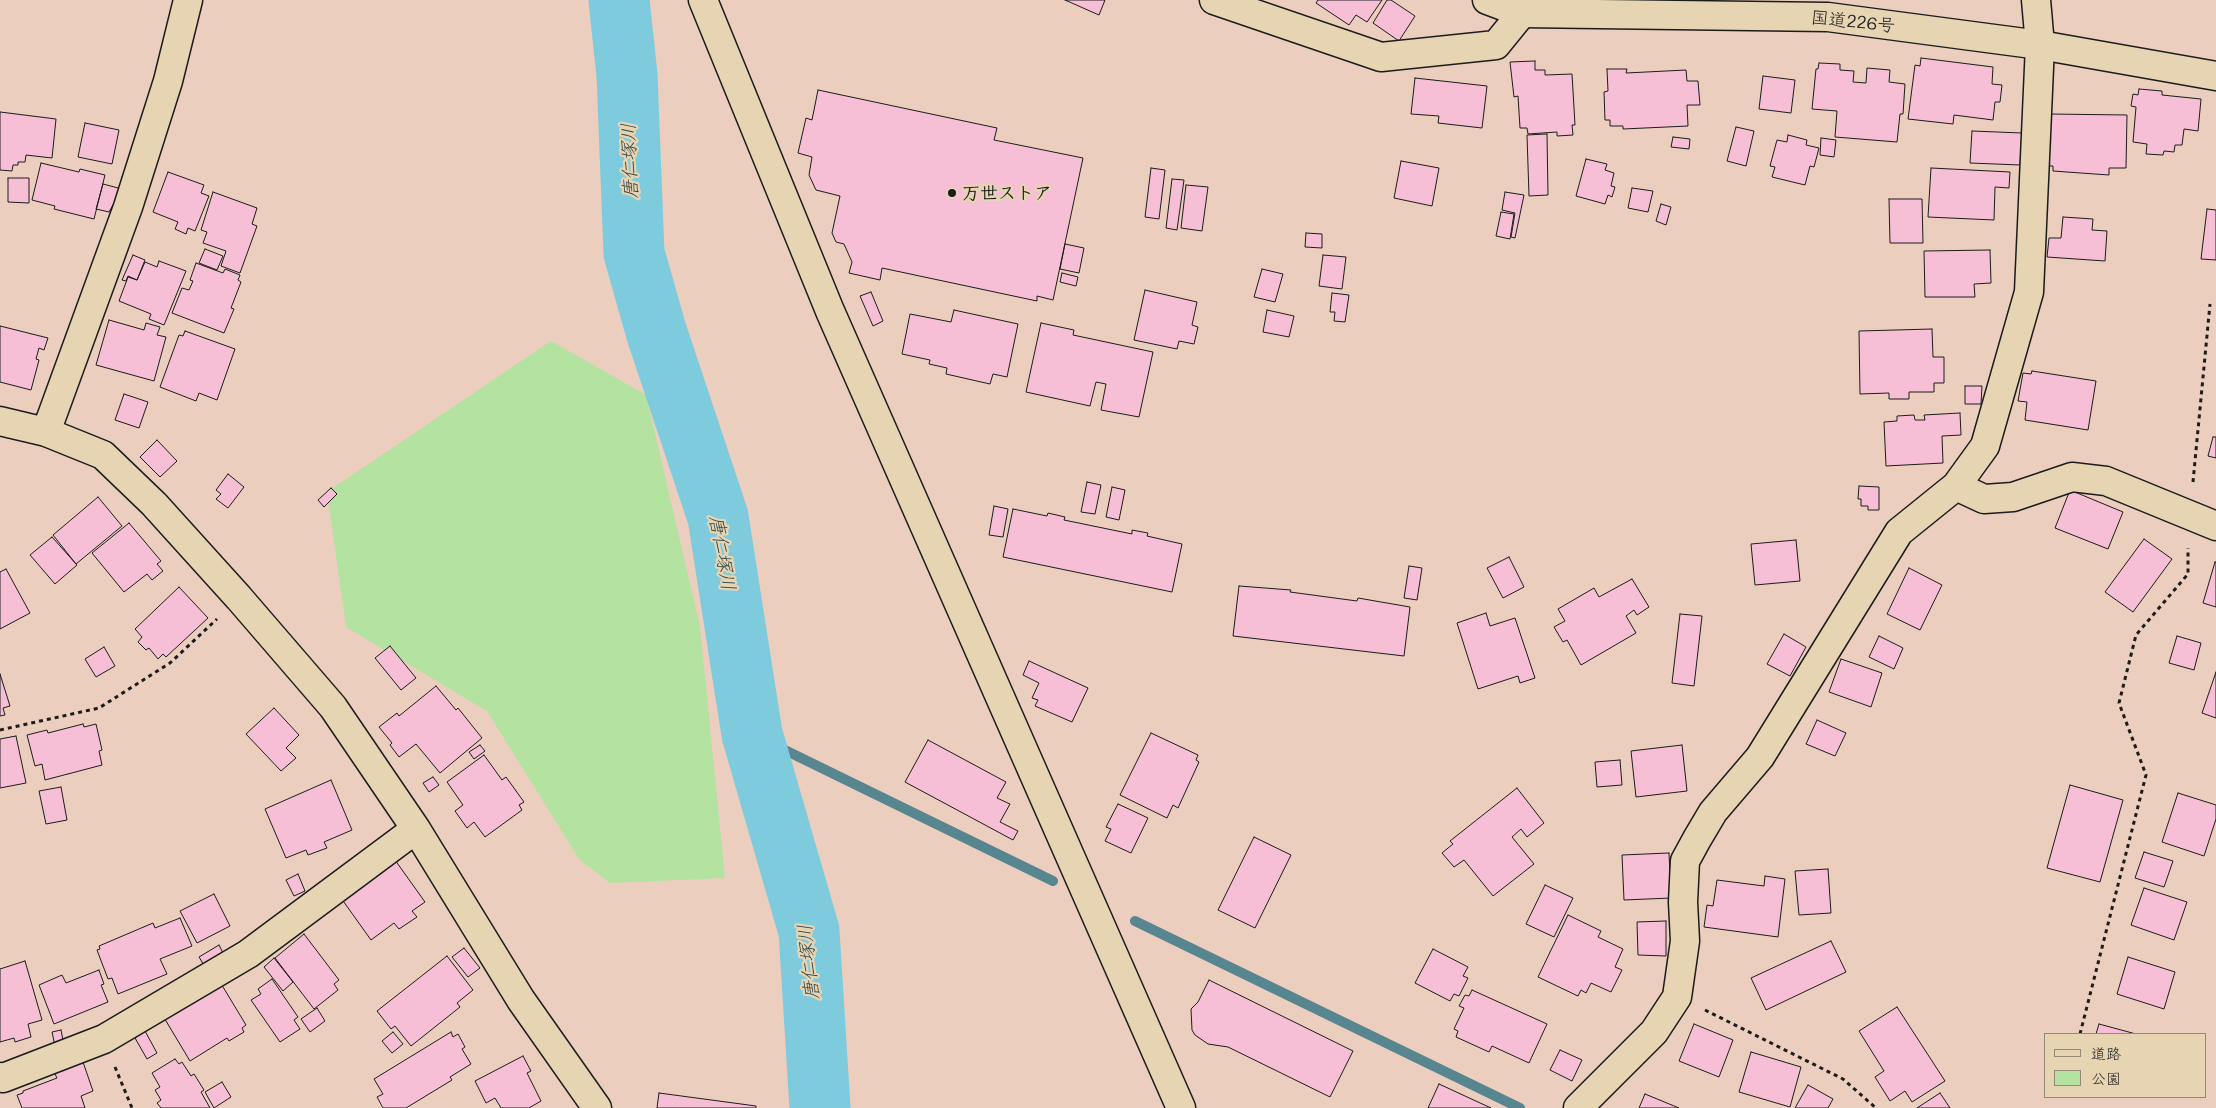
<!DOCTYPE html>
<html>
<head>
<meta charset="utf-8">
<style>
  body { margin:0 }
  #map { position:relative; width:2216px; height:1108px; overflow:hidden; background:#ebcebd; font-family:Mali,"Klee One",sans-serif }
  canvas { display:block }
  .legend { position:absolute; left:2044px; top:1033px; width:162px; height:65px; box-sizing:border-box; background:#e6d4b2; border:1px solid #958a76; margin:0; padding:6px 9px; list-style:none; font-size:15px; color:#1c1c1c }
  .legend li { display:flex; align-items:center; gap:10px; height:25px }
  .legend b { width:25px; border:1px solid #958a76 }
</style>
</head>
<body>
<div id="map">
<canvas width="2216" height="1108"></canvas>
<ul class="legend">
<li><b style="height:6px;background:#e6d4b2"></b>道路</li>
<li><b style="height:14px;background:#b3e2a1"></b>公園</li>
</ul>
</div>
<script>
const ctx = document.querySelector('canvas').getContext('2d');
ctx.lineJoin = 'round';
function fillPath(path, color) {
  ctx.fillStyle = color;
  ctx.fill(path, 'evenodd');
}
function shape(rows) {
  const path = new Path2D();
  for (const r of rows) {
    path.moveTo(r[0], r[1]);
    for (let i = 2; i < r.length; i += 2) path.lineTo(r[i], r[i + 1]);
  }
  return path;
}
function stroke(path, color, width, dash) {
  ctx.strokeStyle = color;
  ctx.lineWidth = width;
  ctx.lineCap = dash ? 'butt' : 'round';
  ctx.setLineDash(dash || []);
  ctx.stroke(path);
}
function write(font, color, halo, rows, align = 'center') {
  ctx.font = font + ' Mali,"Klee One",sans-serif';
  ctx.lineWidth = 4.5;
  ctx.setLineDash([]);
  ctx.textBaseline = 'middle';
  ctx.strokeStyle = halo;
  ctx.fillStyle = color;
  for (const [text, x, y, turn = 0] of rows) {
    ctx.save();
    ctx.translate(x, y);
    ctx.rotate((+turn || 0) * Math.PI / 180);
    ctx.textAlign = isNaN(turn) ? turn : align;
    if (halo) ctx.strokeText(text, 0, 0);
    ctx.fillText(text, 0, 0);
    ctx.restore();
  }
}
fillPath(shape([
  [551,341,646,395,700,627,725,878,610,883,579,859,487,711,346,627,327,492]
]), '#b3e2a1');
stroke(shape([
  [752,734,1053,881],
  [1135,921,1520,1108]
]), '#578590', 10);
stroke(shape([
  [619,0,627,75,634,253,656,331,718,517,752,734,809,931,820,1108]
]), '#7fcbde', 61);
const building = shape([
  [1065,0,1105,0,1099,15,1065,0],
  [1318,0,1382,0,1367,22,1356,15,1349,25,1316,3,1318,0],
  [1387,0,1391,0,1415,16,1399,41,1373,23,1387,0],
  [1921,58,1993,67,1992,84,2002,85,2000,102,1995,102,1993,120,1954,115,1953,124,1908,119,1915,65,1920,66,1921,58],
  [1535,61,1535,70,1545,70,1545,75,1572,74,1575,125,1572,125,1573,135,1557,136,1557,132,1528,134,1527,128,1520,128,1518,96,1514,97,1510,62,1535,61],
  [1819,63,1840,64,1840,70,1854,71,1853,82,1866,83,1867,68,1890,70,1889,82,1905,84,1903,114,1900,114,1897,142,1835,137,1837,111,1812,109,1816,69,1818,69,1819,63],
  [1607,69,1627,69,1626,73,1686,70,1687,81,1698,81,1700,105,1687,105,1688,126,1623,129,1623,126,1610,126,1610,120,1605,120,1604,92,1608,91,1607,69],
  [1763,76,1795,80,1791,113,1759,109,1763,76],
  [1415,78,1487,86,1482,128,1438,123,1439,116,1411,114,1415,78],
  [2139,89,2162,91,2162,95,2201,99,2198,131,2184,129,2182,145,2175,145,2174,152,2164,151,2163,155,2146,154,2147,144,2133,142,2136,107,2131,106,2133,94,2138,95,2139,89],
  [818,90,997,128,994,140,1083,158,1053,300,1037,296,1037,301,882,268,880,280,849,273,852,262,844,244,836,242,832,233,840,196,816,190,809,175,812,157,798,153,806,118,812,120,818,90],
  [0,112,56,119,52,158,26,155,25,162,18,162,18,165,13,165,12,171,0,170,0,112],
  [2049,114,2127,115,2126,168,2109,168,2109,175,2053,171,2053,166,2048,166,2049,114],
  [85,123,119,130,112,164,78,157,85,123],
  [1736,127,1754,131,1746,166,1727,161,1736,127],
  [1972,131,2022,133,2020,165,1970,163,1972,131],
  [1547,134,1548,195,1529,196,1527,135,1547,134],
  [1788,135,1807,140,1806,145,1819,148,1814,167,1810,166,1805,185,1772,177,1775,167,1770,166,1777,140,1787,142,1788,135],
  [1673,137,1690,139,1689,149,1671,147,1673,137],
  [1821,138,1836,140,1834,157,1820,155,1821,138],
  [1586,159,1607,164,1605,170,1614,173,1611,186,1615,187,1612,197,1608,195,1605,204,1576,196,1586,159],
  [1401,161,1439,168,1432,206,1394,198,1401,161],
  [41,163,79,172,80,169,105,175,94,219,54,209,55,206,32,200,41,163],
  [1151,168,1165,170,1159,219,1145,217,1151,168],
  [1931,168,2010,172,2009,188,1995,187,1994,220,1928,217,1931,168],
  [168,172,204,185,201,193,209,196,195,231,188,228,186,234,175,229,178,222,153,212,168,172],
  [8,178,29,178,29,203,8,202,8,178],
  [1172,179,1184,180,1177,230,1166,228,1172,179],
  [103,184,122,189,109,212,96,209,103,184],
  [1186,185,1208,187,1202,231,1181,228,1186,185],
  [1632,188,1653,191,1648,212,1628,208,1632,188],
  [213,192,257,208,252,224,257,226,240,273,221,266,226,251,203,243,207,232,201,230,213,192],
  [1505,192,1524,195,1515,238,1511,237,1515,213,1502,210,1505,192],
  [1889,199,1922,199,1923,243,1890,243,1889,199],
  [1661,204,1671,207,1666,225,1656,221,1661,204],
  [2207,209,2216,210,2216,260,2201,259,2207,209],
  [1501,212,1514,214,1510,239,1496,236,1501,212],
  [2063,217,2093,219,2092,230,2107,231,2105,261,2047,257,2049,238,2061,238,2063,217],
  [1306,233,1322,234,1322,248,1305,247,1306,233],
  [1065,244,1084,248,1079,273,1060,269,1065,244],
  [205,249,223,256,217,270,199,263,205,249],
  [1990,250,1991,283,1974,284,1975,297,1925,297,1924,251,1990,250],
  [133,255,145,260,137,280,128,276,126,281,122,280,133,255],
  [1323,255,1346,257,1342,289,1319,286,1323,255],
  [159,261,186,271,164,325,149,319,151,314,119,301,128,277,137,280,145,262,157,267,159,261],
  [196,263,223,273,225,269,240,275,238,280,241,282,231,308,234,309,224,333,172,313,182,288,189,290,193,281,190,280,196,263],
  [1262,269,1283,274,1275,302,1254,297,1262,269],
  [1062,273,1078,277,1076,286,1060,282,1062,273],
  [1145,290,1197,302,1192,325,1198,327,1194,344,1179,341,1177,349,1134,340,1145,290],
  [871,292,883,321,873,326,860,296,871,292],
  [1332,293,1349,295,1345,322,1334,321,1335,312,1330,312,1332,293],
  [954,310,1018,324,1007,377,993,374,990,384,946,374,947,368,929,364,930,360,902,354,910,314,951,322,954,310],
  [1267,310,1294,316,1289,337,1263,332,1267,310],
  [109,320,144,330,146,323,160,327,157,335,166,337,154,381,96,365,109,320],
  [1041,323,1074,330,1073,335,1153,352,1139,417,1101,410,1106,384,1096,382,1090,406,1026,392,1041,323],
  [0,326,48,338,44,350,39,348,36,359,39,360,31,390,0,382,0,326],
  [1932,329,1933,357,1944,357,1944,383,1934,383,1934,392,1909,392,1909,399,1889,399,1889,393,1860,394,1859,331,1932,329],
  [185,331,235,349,217,400,199,393,196,401,160,387,179,335,183,336,185,331],
  [2032,371,2096,381,2088,430,2025,420,2027,402,2018,401,2023,373,2031,374,2032,371],
  [1965,386,1982,386,1981,404,1965,404,1965,386],
  [124,394,148,402,139,428,115,420,124,394],
  [1960,413,1961,435,1942,436,1943,463,1886,466,1884,422,1897,421,1897,416,1914,415,1915,420,1925,420,1924,415,1960,413],
  [2213,437,2216,437,2216,458,2208,456,2213,437],
  [157,440,177,461,160,477,140,457,157,440],
  [228,474,244,487,228,508,216,499,221,494,216,490,228,474],
  [1087,482,1101,485,1095,514,1081,512,1087,482],
  [1859,486,1879,487,1879,510,1868,510,1868,506,1861,506,1861,499,1858,499,1859,486],
  [1112,487,1125,490,1119,520,1106,517,1112,487],
  [331,488,337,494,324,507,318,500,331,488],
  [2070,490,2123,512,2108,549,2055,528,2070,490],
  [98,497,122,526,76,564,53,535,98,497],
  [994,506,1008,509,1003,537,989,535,994,506],
  [1013,509,1047,516,1048,513,1065,517,1064,520,1132,534,1132,530,1148,533,1147,536,1182,544,1172,592,1003,557,1013,509],
  [129,523,161,561,157,564,163,571,152,580,147,574,124,592,92,553,129,523],
  [52,537,77,565,55,584,30,555,52,537],
  [2144,539,2172,559,2133,612,2105,592,2144,539],
  [1796,540,1800,581,1755,585,1751,544,1796,540],
  [1509,557,1524,587,1503,598,1487,568,1509,557],
  [2215,562,2216,562,2216,607,2203,603,2215,562],
  [1409,566,1422,568,1417,600,1404,598,1409,566],
  [1909,568,1942,585,1920,630,1887,614,1909,568],
  [6,569,30,613,0,629,0,572,6,569],
  [1632,579,1649,607,1637,615,1634,610,1626,616,1636,633,1581,665,1567,640,1563,642,1554,627,1565,621,1558,609,1594,588,1599,597,1632,579],
  [1239,586,1291,590,1290,592,1357,601,1358,598,1410,607,1404,656,1233,636,1239,586],
  [179,587,208,618,166,657,163,654,158,659,149,648,146,650,138,642,142,637,135,629,179,587],
  [1486,613,1490,626,1515,618,1535,678,1520,683,1518,676,1478,689,1457,623,1486,613],
  [1680,614,1702,616,1694,686,1672,683,1680,614],
  [1784,634,1806,647,1790,676,1767,664,1784,634],
  [1879,636,1903,648,1894,669,1869,657,1879,636],
  [2177,636,2201,643,2194,670,2169,663,2177,636],
  [390,646,416,678,401,690,375,658,390,646],
  [104,647,115,666,96,677,85,659,104,647],
  [1841,659,1882,673,1871,707,1829,692,1841,659],
  [1029,661,1088,688,1072,722,1035,706,1038,700,1032,698,1039,683,1023,675,1029,661],
  [2216,672,2216,718,2202,713,2216,672],
  [0,674,10,706,3,708,5,715,0,716,0,674],
  [436,686,456,710,458,708,482,738,440,773,416,744,399,757,390,745,392,743,379,727,397,713,399,716,436,686],
  [274,708,299,735,286,748,296,758,281,771,246,734,274,708],
  [1817,720,1846,733,1835,756,1806,744,1817,720],
  [83,724,84,727,96,724,102,750,99,751,102,765,45,780,42,764,35,766,27,735,47,730,48,733,83,724],
  [1151,733,1198,755,1196,760,1199,762,1178,808,1173,805,1167,818,1120,795,1151,733],
  [16,736,26,783,0,788,0,739,16,736],
  [928,740,1006,782,997,798,1010,804,1000,822,1018,831,1013,840,905,782,928,740],
  [480,745,485,751,474,759,469,752,480,745],
  [1682,745,1687,791,1636,797,1631,751,1682,745],
  [484,755,502,780,506,777,524,802,519,805,522,810,485,837,474,822,467,828,455,811,463,805,447,782,484,755],
  [1620,760,1622,785,1597,787,1595,762,1620,760],
  [433,777,439,785,429,792,423,783,433,777],
  [331,780,352,830,324,842,327,848,308,855,306,850,286,858,265,809,331,780],
  [2070,785,2123,800,2100,882,2047,868,2070,785],
  [61,787,67,820,46,824,39,791,61,787],
  [1517,788,1544,823,1527,837,1521,829,1512,837,1534,864,1493,896,1464,860,1454,867,1442,853,1453,844,1450,841,1517,788],
  [2178,793,2216,805,2216,819,2204,856,2162,842,2178,793],
  [1118,804,1148,818,1131,853,1105,841,1111,829,1106,827,1118,804],
  [1254,837,1291,855,1255,928,1218,910,1254,837],
  [2144,852,2173,861,2164,887,2135,878,2144,852],
  [1669,853,1671,898,1624,900,1622,855,1669,853],
  [395,860,425,902,412,911,417,917,399,929,394,923,371,940,341,898,395,860],
  [1828,869,1831,913,1799,915,1795,871,1828,869],
  [298,874,305,891,294,896,286,880,298,874],
  [1765,876,1785,879,1778,937,1704,927,1707,905,1713,906,1717,880,1764,886,1765,876],
  [1545,885,1573,898,1554,937,1526,924,1545,885],
  [2144,888,2187,902,2174,940,2131,925,2144,888],
  [214,894,230,926,197,943,180,911,214,894],
  [1568,915,1601,931,1598,937,1623,949,1615,967,1622,970,1611,992,1591,983,1586,993,1581,990,1578,996,1538,977,1568,915],
  [180,918,192,946,160,959,167,974,118,994,112,978,108,979,97,950,100,949,99,946,153,923,155,928,180,918],
  [1666,921,1666,956,1638,955,1637,922,1666,921],
  [304,934,339,980,334,984,338,990,314,1009,275,958,304,934],
  [1831,941,1846,972,1766,1010,1751,978,1831,941],
  [219,945,224,955,205,967,199,957,219,945],
  [464,948,480,968,468,977,452,957,464,948],
  [1433,949,1468,967,1463,976,1468,978,1459,996,1454,994,1450,1001,1415,983,1433,949],
  [447,956,473,990,457,1003,460,1007,411,1046,395,1026,391,1029,377,1011,447,956],
  [2128,957,2175,972,2164,1009,2117,994,2128,957],
  [274,958,293,982,283,991,264,967,274,958],
  [25,961,42,1020,28,1024,31,1037,15,1042,14,1038,0,1042,0,969,25,961],
  [99,970,104,984,101,985,108,1002,54,1024,39,985,62,975,66,983,99,970],
  [272,979,298,1017,294,1020,300,1029,280,1042,251,1000,261,994,258,989,272,979],
  [1209,980,1353,1051,1330,1097,1228,1047,1208,1044,1195,1035,1192,1030,1191,1009,1198,1002,1209,980],
  [220,982,246,1025,242,1028,244,1032,229,1041,227,1038,190,1061,163,1016,220,982],
  [1472,990,1547,1024,1529,1063,1492,1046,1489,1052,1456,1037,1458,1031,1454,1029,1464,1008,1459,1006,1465,995,1469,996,1472,990],
  [1897,1007,1945,1081,1912,1102,1905,1091,1890,1101,1875,1077,1884,1071,1859,1031,1897,1007],
  [317,1008,325,1021,310,1032,301,1019,317,1008],
  [1694,1024,1733,1040,1719,1077,1679,1061,1694,1024],
  [2099,1024,2136,1034,2096,1034,2099,1024],
  [61,1030,64,1045,55,1046,52,1032,61,1030],
  [145,1031,157,1053,147,1059,135,1038,145,1031],
  [393,1032,403,1044,392,1053,382,1041,393,1032],
  [451,1032,453,1037,458,1034,465,1047,462,1049,471,1064,450,1077,452,1080,406,1108,383,1108,377,1097,383,1094,374,1079,451,1032],
  [1560,1050,1582,1060,1572,1081,1550,1070,1560,1050],
  [1751,1052,1801,1067,1790,1107,1739,1092,1751,1052],
  [523,1056,531,1071,527,1073,541,1101,529,1108,501,1108,495,1098,486,1103,475,1081,523,1056],
  [175,1059,179,1064,182,1062,191,1076,194,1074,204,1090,201,1092,210,1108,161,1108,157,1103,161,1100,155,1090,160,1087,152,1073,175,1059],
  [83,1062,93,1091,81,1096,85,1108,22,1108,17,1095,23,1093,23,1091,57,1078,54,1072,83,1062],
  [222,1082,231,1097,214,1108,205,1092,222,1082],
  [1439,1084,1491,1108,1428,1108,1439,1084],
  [1808,1085,1833,1099,1828,1108,1795,1108,1808,1085],
  [659,1093,756,1106,756,1108,657,1108,659,1093],
  [1940,1093,1950,1108,1917,1108,1940,1093],
  [1645,1094,1679,1108,1639,1108,1645,1094]
]);
fillPath(building, '#f6bfd6');
stroke(building, '#1c1c1c', 1);
const minor = shape([
  [703,0,830,311,1181,1108],
  [1214,0,1381,57,1496,45,1522,13],
  [0,421,46,432,103,455,154,504,239,598,333,707,416,829,521,1000,597,1108],
  [46,432,128,207,168,81,188,0],
  [1956,486,1984,499,2013,497,2072,477,2106,481,2216,526],
  [0,1077,3,1078,104,1039,248,954,416,829],
  [1578,1108,1654,1032,1677,997,1685,941,1683,902,1685,861,1697,839,1713,812,1760,757,1899,532,1956,486,1985,446,2029,292,2040,45,2036,0]
]);
const highway = shape([
  [1487,0,1522,13,1828,17,2040,45,2216,76]
]);
stroke(minor, '#1c1c1c', 31);
stroke(highway, '#1c1c1c', 31);
stroke(shape([
  [2193,482,2210,304],
  [0,730,99,708,170,663,217,619],
  [1705,1010,1843,1079,1876,1108],
  [2080,1034,2146,775,2119,703,2136,635,2188,574,2188,548],
  [115,1067,132,1108]
]), '#1c1c1c', 3, [4, 4]);
stroke(minor, '#e6d4b2', 28);
stroke(highway, '#e6d4b2', 28);
for (const [x, y, r, color] of [
  [952,193,5,"#1c1c1c"]
]) {
  const dot = new Path2D();
  dot.arc(x, y, r, 0, 2 * Math.PI);
  ctx.fillStyle = color;
  ctx.fill(dot);
  stroke(dot, '#e6d4b2', 2);
}
write('18px', '#1c1c1c', '#e6d4b2', [
  ["国道226号",1853,22,6]
]);
write('bold 18px', '#1c1c1c', '#e6d4b2', [
  ["万世ストア",962,193]
], 'left');
write('italic 19px', '#35484c', '#e6d4b2', [
  ["唐仁塚川",630,161,-92],
  ["唐仁塚川",722,553,80],
  ["唐仁塚川",809,962,-96]
]);
</script>
</body>
</html>
